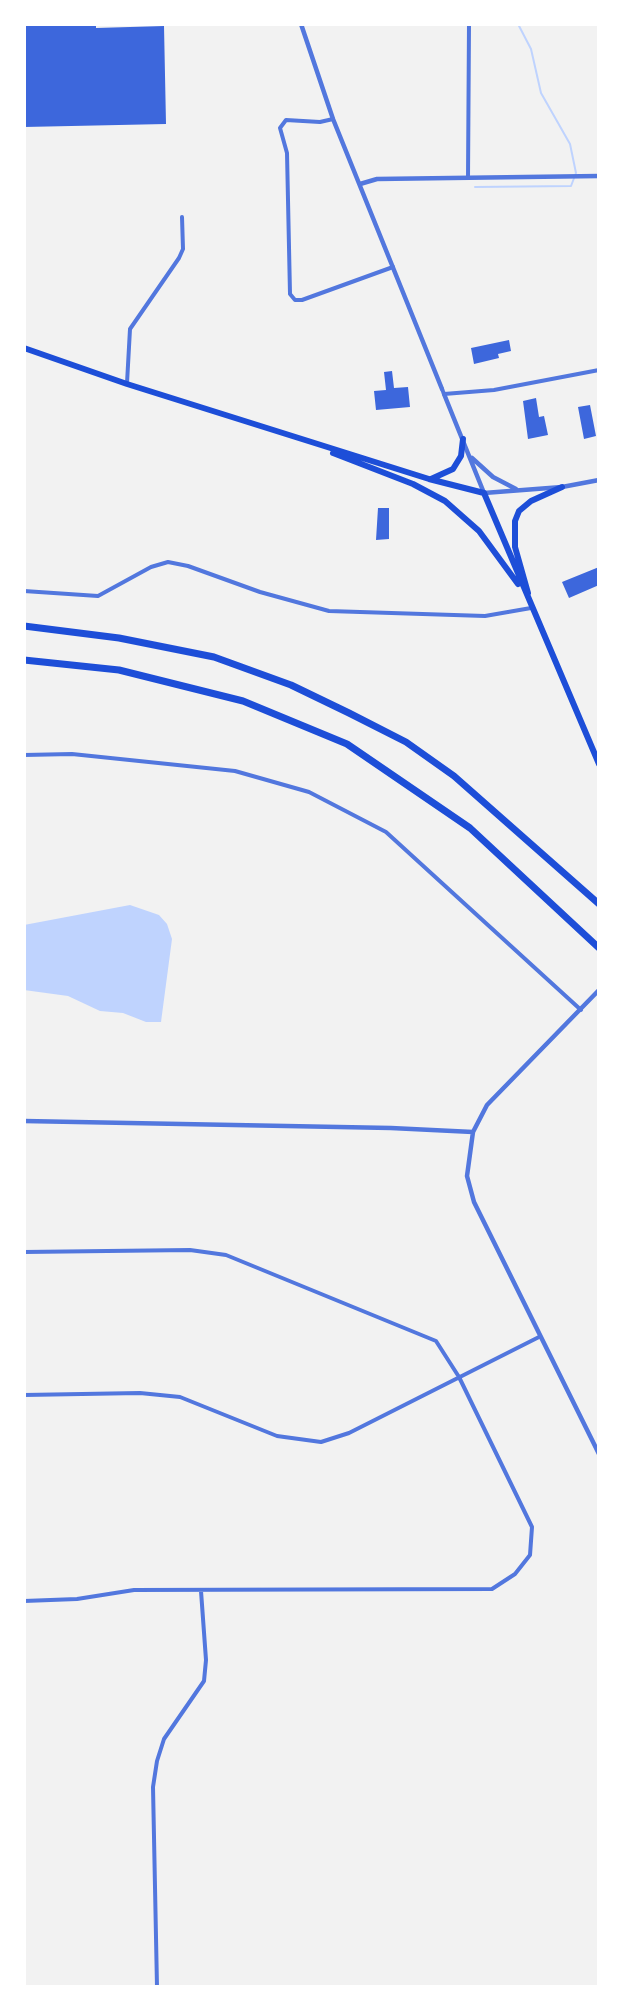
<!DOCTYPE html>
<html>
<head>
<meta charset="utf-8">
<style>
  body { margin:0 }
  #map { position:relative; width:623px; height:2011px; overflow:hidden; background:#f2f2f2; font-family:"PT Sans Narrow",sans-serif }
  canvas { display:block }
  .frame { position:absolute; inset:0; border:26px solid #fff; pointer-events:none }
</style>
</head>
<body>
<div id="map">
<canvas width="623" height="2011"></canvas>
<div class="frame"></div>
</div>
<script>
const ctx = document.querySelector('canvas').getContext('2d');
ctx.lineJoin = 'round';
function fillPath(path, color) {
  ctx.fillStyle = color;
  ctx.fill(path, 'evenodd');
}
function shape(rows) {
  const path = new Path2D();
  for (const r of rows) {
    path.moveTo(r[0], r[1]);
    for (let i = 2; i < r.length; i += 2) path.lineTo(r[i], r[i + 1]);
  }
  return path;
}
function stroke(path, color, width, dash) {
  ctx.strokeStyle = color;
  ctx.lineWidth = width;
  ctx.lineCap = dash ? 'butt' : 'round';
  ctx.setLineDash(dash || []);
  ctx.stroke(path);
}
fillPath(shape([
  [130,905,159,915,167,924,172,939,161,1022,146,1022,123,1013,100,1011,68,996,24,990,24,925]
]), '#bfd3fe');
stroke(shape([
  [475,187,571,186,576,173,570,144,541,93,531,49,518,24]
]), '#bfd3fe', 2);
fillPath(shape([
  [24,24,96,24,96,28,164,26,166,124,24,127],
  [509,340,511,351,498,354,499,358,474,364,471,348],
  [392,371,394,388,408,387,410,407,376,410,374,391,386,390,384,372],
  [536,398,539,417,544,416,548,435,528,439,523,401],
  [590,405,596,436,584,439,578,407],
  [378,508,389,508,389,539,376,540],
  [599,567,599,585,569,598,562,582]
]), '#3d67dc');
stroke(shape([
  [333,119,320,122,286,120,280,128,287,153,290,294,295,300,302,300,393,267],
  [468,178,469,24],
  [127,383,130,329,179,258,183,249,182,217],
  [442,389,444,394,494,390,599,370],
  [24,591,98,596,151,567,168,562,188,566,260,592,329,611,485,616,531,608],
  [24,755,72,754,235,771,309,792,386,832,581,1010],
  [24,1252,190,1250,226,1255,436,1341,459,1377,532,1527,530,1555,515,1574,492,1589,134,1590,77,1599,24,1601],
  [24,1395,140,1393,180,1397,277,1436,321,1442,349,1433,539,1337],
  [157,1987,153,1787,157,1761,164,1739,204,1681,206,1660,201,1591]
]), '#5277de', 4);
stroke(shape([
  [301,24,333,119,442,389],
  [360,184,377,179,599,176],
  [444,394,484,493,562,487,599,480],
  [472,458,493,477,516,489],
  [599,990,487,1105,473,1132,467,1176,474,1202,599,1454],
  [24,1121,391,1128,473,1132]
]), '#5277de', 4.5);
stroke(shape([
  [24,348,127,384,429,479,484,493,599,764],
  [333,453,413,484,445,501,479,531,518,584],
  [431,479,453,469,461,456,463,439],
  [528,593,515,547,515,521,519,511,531,501,562,487]
]), '#1d4ed8', 6);
stroke(shape([
  [24,626,119,638,214,657,291,685,349,713,406,742,454,776,599,904],
  [24,660,119,670,243,701,347,744,470,828,599,948]
]), '#1d4ed8', 7);
</script>
</body>
</html>
